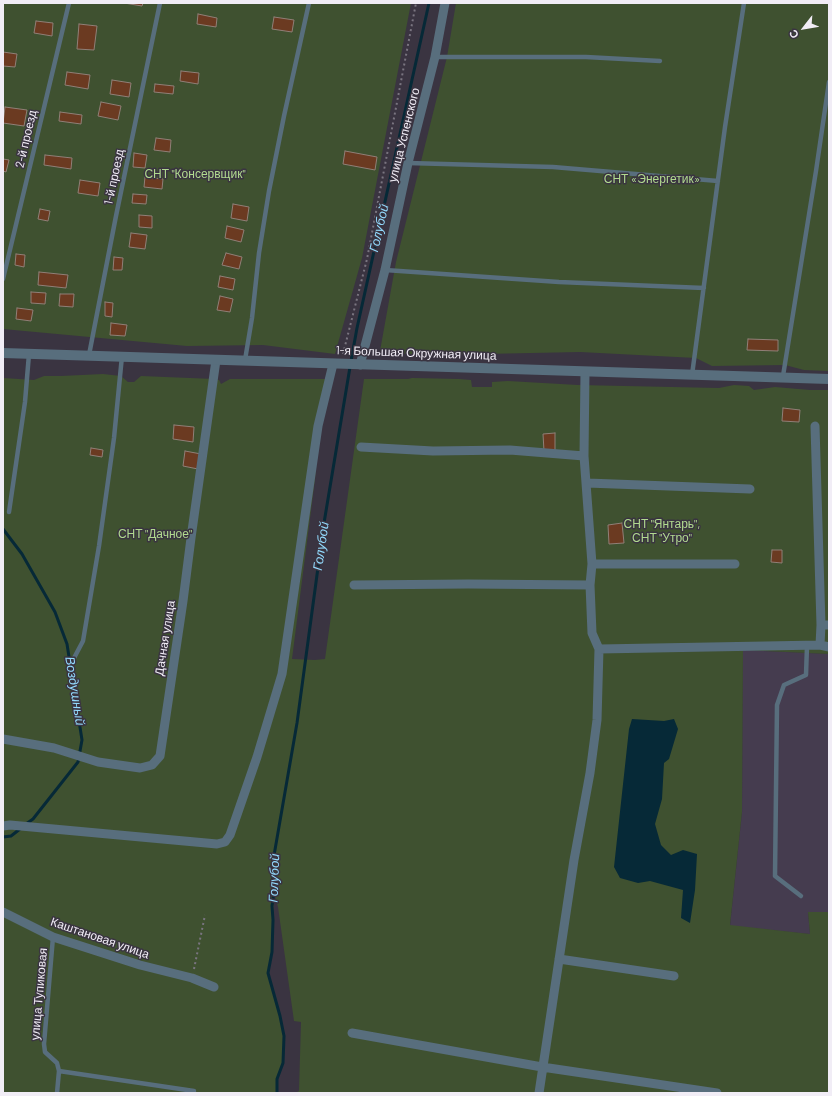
<!DOCTYPE html>
<html>
<head>
<meta charset="utf-8">
<style>
  body { margin:0 }
  #map { position:relative; width:832px; height:1096px; overflow:hidden; background:#3a3441; font-family:Barlow,sans-serif }
  canvas { display:block }
  .frame { position:absolute; inset:0; border:4px solid #f1edf6; pointer-events:none }
  .north { position:absolute; left:784px; top:8px; width:40px; height:40px; -webkit-text-stroke:3px #3a3441; paint-order:stroke; rotate:239deg; font-size:11px; font-weight:700; line-height:16px; text-align:center; color:#f1edf6 }
  .north::after { content:''; display:block; margin:auto; width:14px; height:18px; background:#f1edf6; clip-path:polygon(50% 0,100% 100%,50% 72%,0 100%) }
</style>
</head>
<body>
<div id="map">
<canvas width="832" height="1096"></canvas>
<div class="frame"></div>
<div class="north">С</div>
</div>
<script>
const ctx = document.querySelector('canvas').getContext('2d');
ctx.lineJoin = 'round';
function fillPath(path, color) {
  ctx.fillStyle = color;
  ctx.fill(path, 'evenodd');
}
function shape(rows) {
  const path = new Path2D();
  for (const r of rows) {
    path.moveTo(r[0], r[1]);
    for (let i = 2; i < r.length; i += 2) path.lineTo(r[i], r[i + 1]);
  }
  return path;
}
function stroke(path, color, width, dash) {
  ctx.strokeStyle = color;
  ctx.lineWidth = width;
  ctx.lineCap = dash ? 'butt' : 'round';
  ctx.setLineDash(dash || []);
  ctx.stroke(path);
}
function write(font, color, halo, rows, align = 'center') {
  ctx.font = font + ' Barlow,sans-serif';
  ctx.lineWidth = 3;
  ctx.setLineDash([]);
  ctx.textBaseline = 'middle';
  ctx.strokeStyle = halo;
  ctx.fillStyle = color;
  for (const [text, x, y, turn = 0] of rows) {
    ctx.save();
    ctx.translate(x, y);
    ctx.rotate((+turn || 0) * Math.PI / 180);
    ctx.textAlign = isNaN(turn) ? turn : align;
    if (halo) ctx.strokeText(text, 0, 0);
    ctx.fillText(text, 0, 0);
    ctx.restore();
  }
}
fillPath(shape([
  [743,650,829,654,829,912,808,912,810,934,730,926,742,812]
]), '#453c4f');
fillPath(shape([
  [3,3,411,3,362,258,335,354,263,345,187,346,3,329],
  [456,3,829,3,829,371,804,370,785,365,712,366,696,358,580,352,434,355,407,354,380,351,396,262,447,57],
  [103,374,121,376,128,382,134,382,141,376,214,379,219,380,221,384,230,379,328,379,317,453,315,479,292,659,315,660,325,659,364,379,408,379,412,378,459,379,471,380,472,387,492,387,492,382,508,381,578,385,719,388,734,385,749,386,754,390,775,387,810,390,829,390,829,654,743,650,742,812,730,925,810,934,808,912,829,912,829,1093,295,1093,299,1091,301,1022,294,1021,278,907,274,893,272,952,268,973,280,1016,284,1036,283,1063,277,1079,277,1093,3,1093,3,378,34,380,44,376,61,376]
]), '#3f5130');
fillPath(shape([
  [632,719,664,721,674,719,678,729,669,759,664,763,662,799,655,824,661,845,671,855,683,850,697,854,695,890,690,923,681,918,683,890,650,881,638,883,620,878,614,867,629,729]
]), '#062937');
stroke(shape([
  [351,361,357,328,429,3],
  [3,529,22,554,55,612,67,644,82,740,78,762,33,819,26,824],
  [3,837,11,836,20,829],
  [277,1093,277,1079,283,1063,284,1036,280,1016,268,973,272,952,273,920,272,906,274,891,272,867,297,723,324,523,350,367]
]), '#062937', 3);
const building = shape([
  [124,3,143,3,142,6,124,3],
  [198,14,217,18,216,27,197,24,198,14],
  [274,17,294,20,292,32,272,29,274,17],
  [36,21,53,23,52,36,34,33,36,21],
  [79,24,97,26,94,50,77,49,79,24],
  [3,52,17,54,15,67,3,66,3,52],
  [181,71,199,73,198,84,180,81,181,71],
  [67,72,90,75,88,89,65,85,67,72],
  [112,80,131,83,129,97,110,94,112,80],
  [155,84,174,86,173,94,154,92,155,84],
  [101,102,121,106,118,120,98,116,101,102],
  [5,107,27,110,24,126,3,123,5,107],
  [60,112,82,115,81,124,59,121,60,112],
  [156,138,171,140,170,152,154,150,156,138],
  [345,151,377,157,375,170,343,164,345,151],
  [134,153,147,155,145,168,133,167,134,153],
  [45,155,72,158,71,169,44,165,45,155],
  [3,159,9,160,6,172,3,171,3,159],
  [145,177,163,179,162,189,144,187,145,177],
  [80,180,100,183,98,196,78,193,80,180],
  [133,194,147,195,146,204,132,203,133,194],
  [233,204,249,207,247,221,231,218,233,204],
  [40,209,50,211,48,221,38,219,40,209],
  [139,215,152,216,152,228,139,227,139,215],
  [227,226,244,230,241,242,225,238,227,226],
  [131,233,147,235,145,249,129,247,131,233],
  [226,253,242,257,239,269,222,265,226,253],
  [16,254,25,255,24,267,15,265,16,254],
  [114,257,123,258,122,270,113,270,114,257],
  [39,272,68,275,66,288,38,285,39,272],
  [220,276,235,279,233,290,218,287,220,276],
  [31,292,46,293,45,304,31,303,31,292],
  [60,294,74,294,73,307,59,306,60,294],
  [220,296,233,299,230,312,217,310,220,296],
  [105,302,113,303,112,317,105,316,105,302],
  [17,308,33,310,31,321,16,319,17,308],
  [111,323,127,325,125,336,110,335,111,323],
  [748,339,778,340,778,351,747,350,748,339],
  [783,408,800,410,799,422,782,421,783,408],
  [174,425,194,427,193,442,173,439,174,425],
  [555,433,555,451,544,451,543,434,555,433],
  [91,448,103,450,102,457,90,455,91,448],
  [185,451,201,454,198,469,183,466,185,451],
  [622,523,624,543,609,544,608,525,622,523],
  [772,550,782,550,782,563,771,562,772,550]
]);
fillPath(building, '#6b3a21');
stroke(building, '#907f77', 1);
stroke(shape([
  [343,354,367,259,416,3],
  [194,969,205,915]
]), '#7a7580', 2, [2, 3]);
stroke(shape([
  [435,57,586,57,660,61],
  [408,163,553,167,718,181],
  [385,270,559,282,704,288],
  [3,279,69,3],
  [89,355,116,216,160,3],
  [245,360,252,318,259,253,269,191,284,116,309,3],
  [692,375,725,127,744,3],
  [783,376,816,171,829,82],
  [9,512,25,402,29,354],
  [74,658,83,641,99,546,114,438,122,356],
  [801,896,775,876,777,705,784,685,806,675,807,646],
  [53,937,44,1044,45,1052,57,1063,59,1071,57,1093],
  [59,1071,194,1091]
]), '#586e7d', 4.5);
stroke(shape([
  [360,365,385,270,408,163,435,57,445,3],
  [815,426,821,625],
  [361,447,433,451,510,450,584,456],
  [587,483,750,489],
  [592,564,735,564],
  [354,585,468,584,590,585],
  [820,645,821,625,829,625],
  [599,649,820,645,829,647],
  [3,739,54,748,98,762,140,768,152,765,160,756,183,601,191,538,216,360],
  [3,826,10,825,217,844,225,842,230,835,257,757,282,674,318,426,333,364],
  [3,912,53,937,140,965,192,978,214,987],
  [559,959,674,976],
  [352,1033,542,1067,717,1093],
  [539,1093,574,860,590,773,597,720,599,649,592,633,590,585,592,564,584,456,585,372]
]), '#586e7d', 9);
stroke(shape([
  [3,353,829,379]
]), '#586e7d', 10);
write('12px', '#f1edf6', '#3a3441', [
  ["улица Успенского",404,135,-76],
  ["2-й проезд",26,139,-77],
  ["1-й проезд",114,177,-78],
  ["1-я Большая Окружная улица",416,353,2],
  ["Дачная улица",165,638,-81],
  ["Каштановая улица",100,938,19],
  ["улица Тупиковая",39,994,-85]
]);
write('12px', '#b1da8f', '#3a3441', [
  ["СНТ \"Консервщик\"",195,174],
  ["СНТ «Энергетик»",652,179],
  ["СНТ \"Янтарь\",",662,524],
  ["СНТ \"Утро\"",662,538],
  ["СНТ \"Дачное\"",155,534]
]);
write('italic 13px', '#93dbfe', '#3a3441', [
  ["Голубой",379,228,-77],
  ["Голубой",321,546,-82],
  ["Воздушный",75,691,81],
  ["Голубой",274,878,-88]
]);
</script>
</body>
</html>
